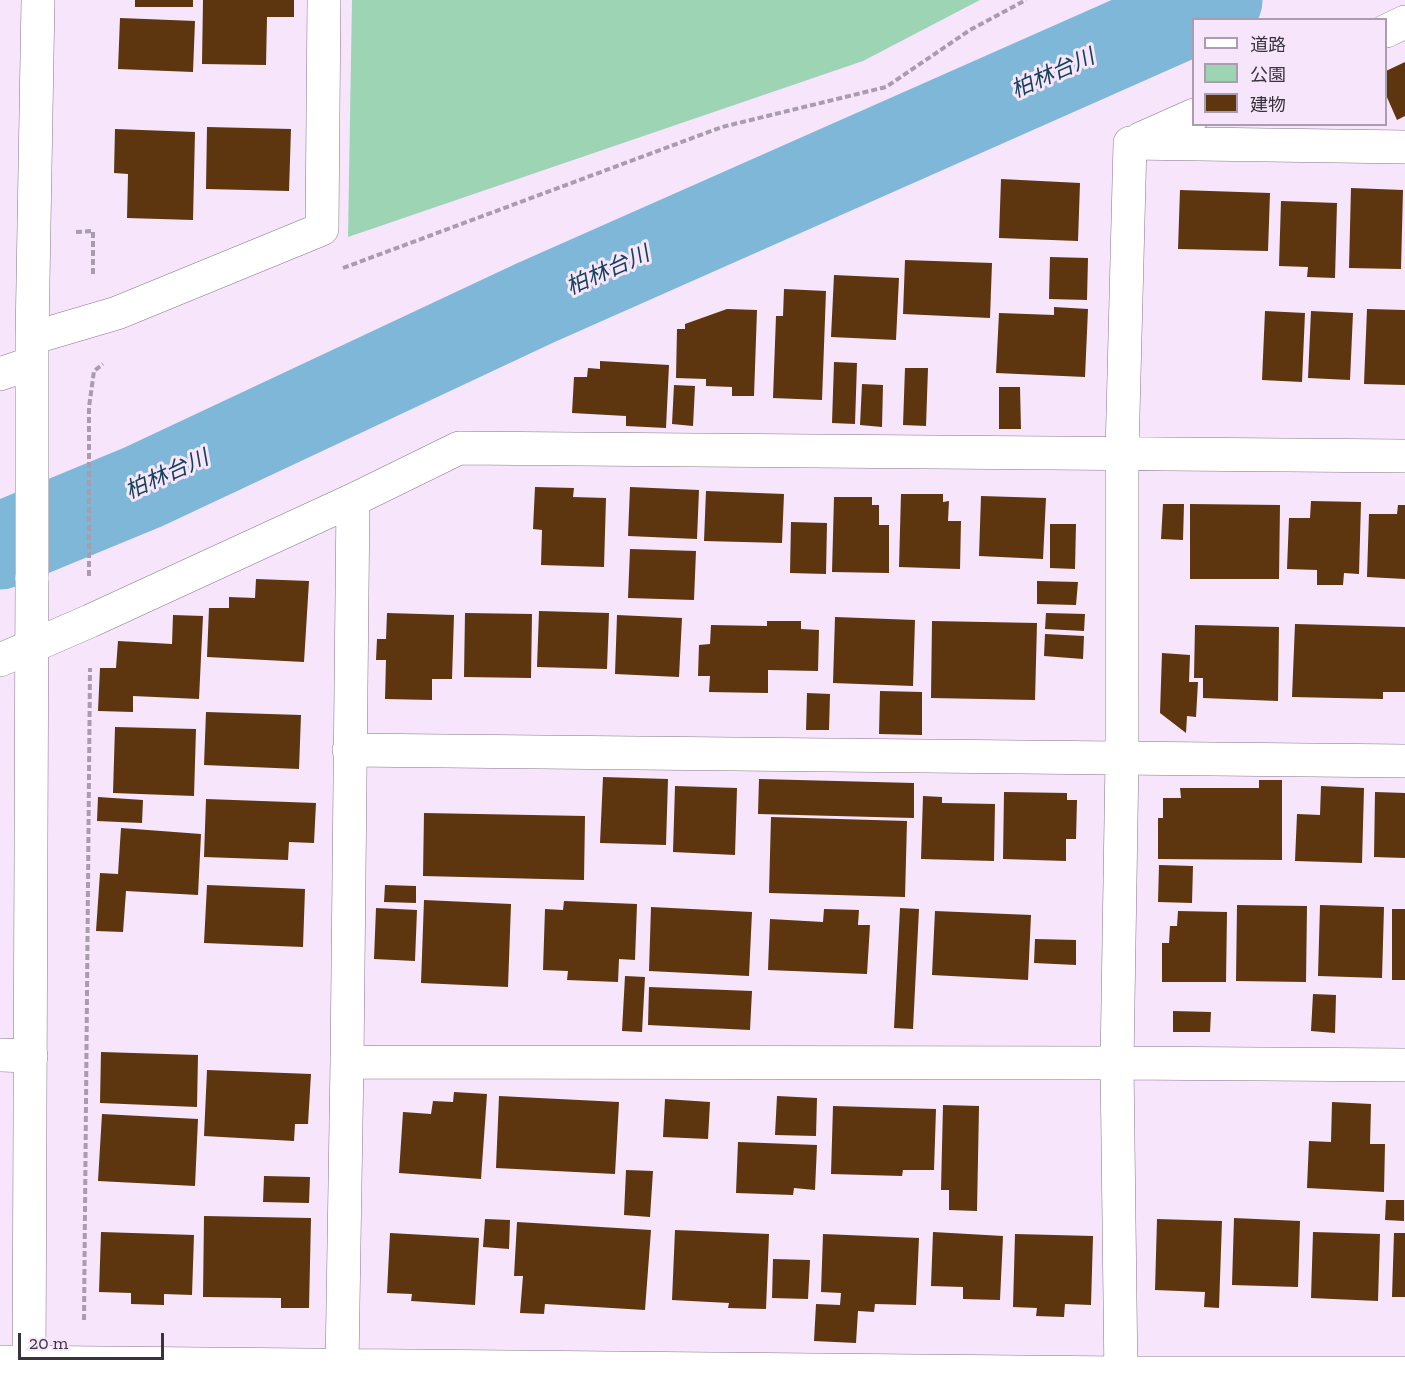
<!DOCTYPE html>
<html>
<head>
<meta charset="utf-8">
<style>
  body { margin:0 }
  #map { position:relative; width:1405px; height:1378px; overflow:hidden; background:#f6e5fb; font-family:"Zilla Slab","Noto Sans JP",serif }
  canvas { display:block }
  .legend { position:absolute; left:1192px; top:18px; width:195px; height:108px; box-sizing:border-box; background:#f6e5fb; border:2px solid #aa9eae; margin:0; padding:8px 10px; list-style:none; font-size:18px; color:#39333b }
  .legend li { display:flex; align-items:center; gap:12px; height:30px }
  .legend b { width:30px; border:2px solid #aa9eae }
  .scale { position:absolute; left:18px; top:1333px; width:146px; height:27px; box-sizing:border-box; border:3px solid #39333b; border-top:0; padding-left:8px; font-size:18px; line-height:21px; white-space:nowrap; color:#39333b; -webkit-text-stroke:4px #f6e5fb; paint-order:stroke }
</style>
</head>
<body>
<div id="map">
<canvas width="1405" height="1378"></canvas>
<ul class="legend">
<li><b style="height:8px;background:#fff"></b>道路</li>
<li><b style="height:16px;background:#9dd5b4"></b>公園</li>
<li><b style="height:16px;background:#5d350e"></b>建物</li>
</ul>
<div class="scale">20 m</div>
</div>
<script>
const ctx = document.querySelector('canvas').getContext('2d');
ctx.lineJoin = 'round';
function fillPath(path, color) {
  ctx.fillStyle = color;
  ctx.fill(path, 'evenodd');
}
function shape(rows) {
  const path = new Path2D();
  for (const r of rows) {
    path.moveTo(r[0], r[1]);
    for (let i = 2; i < r.length; i += 2) path.lineTo(r[i], r[i + 1]);
  }
  return path;
}
function stroke(path, color, width, dash) {
  ctx.strokeStyle = color;
  ctx.lineWidth = width;
  ctx.lineCap = dash ? 'butt' : 'round';
  ctx.setLineDash(dash || []);
  ctx.stroke(path);
}
function write(font, color, halo, rows, align = 'center') {
  ctx.font = font + ' "Zilla Slab","Noto Sans JP",serif';
  ctx.lineWidth = 6;
  ctx.setLineDash([]);
  ctx.textBaseline = 'middle';
  ctx.strokeStyle = halo;
  ctx.fillStyle = color;
  for (const [text, x, y, turn = 0] of rows) {
    ctx.save();
    ctx.translate(x, y);
    ctx.rotate((+turn || 0) * Math.PI / 180);
    ctx.textAlign = isNaN(turn) ? turn : align;
    if (halo) ctx.strokeText(text, 0, 0);
    ctx.fillText(text, 0, 0);
    ctx.restore();
  }
}
fillPath(shape([
  [352,0,980,0,863,61,348,237]
]), '#9dd5b4');
stroke(shape([
  [0,546,143,487,535,303,1219,0]
]), '#7eb7d8', 87);
fillPath(shape([
  [135,0,193,0,193,7,135,7],
  [203,0,294,0,294,17,267,17,266,65,202,64],
  [120,18,195,21,193,72,118,69],
  [1405,62,1405,116,1397,120,1386,95,1386,71],
  [207,127,291,129,289,191,206,189],
  [115,129,195,132,193,220,127,218,128,174,114,173],
  [1001,179,1080,183,1078,241,999,238],
  [1351,188,1403,190,1401,269,1349,268],
  [1180,190,1270,193,1268,251,1178,249],
  [1281,201,1337,203,1335,278,1307,277,1308,267,1279,266],
  [1050,257,1088,258,1087,300,1049,299],
  [905,260,992,263,990,318,903,314],
  [834,275,899,278,896,340,831,337],
  [784,289,826,291,822,400,773,398,776,316,783,316],
  [1054,307,1088,309,1085,377,996,373,999,313,1054,315],
  [727,309,757,310,754,396,732,396,732,387,706,386,706,379,676,378,677,329,685,329,685,324],
  [1367,309,1405,310,1405,385,1364,384],
  [1265,311,1305,313,1302,382,1262,380],
  [1311,311,1353,313,1350,380,1308,378],
  [600,361,669,365,666,428,626,426,626,416,572,413,574,377,587,377,588,368,600,369],
  [834,362,857,363,855,424,832,423],
  [905,368,928,368,926,426,903,425],
  [862,384,883,385,882,427,860,425],
  [674,385,695,386,693,426,672,424],
  [999,387,1020,387,1021,429,999,429],
  [535,487,574,488,573,497,606,498,604,567,541,565,542,530,533,529],
  [630,487,699,490,697,539,628,536],
  [706,491,784,494,782,543,704,541],
  [901,494,943,494,943,502,949,501,948,521,961,521,960,569,899,567],
  [981,496,1046,498,1043,559,979,556],
  [834,497,872,497,872,505,879,505,879,525,889,525,889,573,832,572],
  [1311,501,1361,502,1359,574,1344,573,1343,585,1317,585,1317,570,1287,569,1289,518,1310,518],
  [1163,504,1184,504,1183,540,1161,539],
  [1190,504,1280,505,1279,579,1190,579],
  [1398,505,1405,505,1405,579,1367,577,1369,514,1397,514],
  [791,522,827,523,826,574,790,573],
  [1050,524,1076,524,1075,569,1050,568],
  [630,549,696,551,694,600,628,598],
  [256,579,309,581,304,662,207,657,209,608,229,608,229,597,255,598],
  [1037,581,1078,582,1076,605,1037,604],
  [539,611,609,613,607,669,537,667],
  [387,613,454,615,452,679,432,679,432,700,385,699,386,660,376,660,377,639,386,639],
  [465,613,532,614,531,678,464,677],
  [1046,613,1085,614,1084,631,1045,629],
  [173,615,203,616,199,699,133,696,133,712,98,711,100,668,116,668,118,641,172,644],
  [617,615,682,618,679,677,615,674],
  [835,617,915,620,913,686,833,683],
  [767,621,801,621,801,629,819,630,818,671,768,670,768,693,709,692,710,676,698,676,699,645,710,644,711,625,767,626],
  [932,621,1037,623,1035,700,931,698],
  [1295,624,1405,627,1405,692,1383,692,1383,699,1292,697],
  [1195,625,1279,627,1278,701,1203,698,1203,678,1194,678],
  [1045,634,1084,636,1083,659,1044,656],
  [1162,653,1190,655,1189,682,1198,682,1196,717,1187,716,1186,733,1160,713],
  [880,691,922,692,922,735,879,734],
  [807,693,830,694,829,730,806,730],
  [206,712,301,715,299,769,204,765],
  [115,727,196,729,194,796,113,793],
  [603,777,668,779,666,845,600,843],
  [759,779,914,783,914,818,758,814],
  [1259,780,1282,780,1282,860,1158,859,1158,818,1163,818,1163,798,1181,798,1180,788,1259,788],
  [675,786,737,788,735,855,673,852],
  [1321,786,1364,788,1362,863,1295,861,1297,814,1320,815],
  [1004,792,1067,793,1067,800,1077,800,1076,839,1066,839,1066,861,1003,859],
  [1375,792,1405,793,1405,858,1374,857],
  [923,796,942,797,942,803,995,804,994,861,921,859],
  [98,797,143,800,142,823,97,821],
  [206,799,316,803,314,843,289,842,288,860,204,857],
  [424,813,585,816,584,880,423,876],
  [771,817,907,821,905,897,769,893],
  [121,828,201,834,198,895,126,891,123,932,96,931,100,873,118,874],
  [1159,865,1193,866,1192,903,1158,902],
  [207,885,305,889,303,947,204,943],
  [385,885,416,886,416,903,384,902],
  [424,900,511,904,508,987,421,983],
  [564,901,637,904,635,960,619,959,618,982,567,980,568,971,543,970,545,909,563,910],
  [1237,905,1307,906,1306,982,1236,981],
  [1320,905,1384,907,1382,978,1318,976],
  [651,907,752,912,749,976,649,971],
  [376,908,417,910,415,961,374,959],
  [900,908,919,909,913,1029,894,1028],
  [824,909,859,910,858,925,870,925,867,974,768,970,770,919,823,922],
  [1392,909,1405,909,1405,980,1392,980],
  [935,911,1031,915,1028,980,932,975],
  [1178,911,1227,912,1226,982,1162,982,1162,943,1169,943,1170,926,1177,926],
  [1035,939,1076,940,1076,965,1034,963],
  [625,976,645,977,642,1032,622,1031],
  [649,987,752,991,750,1030,648,1025],
  [1313,994,1336,995,1335,1033,1311,1031],
  [1173,1011,1211,1012,1210,1032,1173,1032],
  [101,1052,198,1055,197,1107,100,1103],
  [207,1070,311,1074,308,1124,295,1124,294,1141,204,1136],
  [454,1092,487,1094,481,1179,399,1173,403,1112,431,1114,433,1101,453,1102],
  [499,1096,619,1102,615,1174,496,1168],
  [777,1096,817,1098,816,1136,775,1135],
  [665,1099,710,1102,708,1139,663,1137],
  [1332,1102,1371,1104,1370,1144,1385,1144,1384,1192,1307,1188,1309,1141,1331,1142],
  [943,1105,979,1106,977,1211,949,1210,949,1190,941,1190],
  [833,1106,936,1109,934,1170,903,1170,902,1176,831,1174],
  [102,1114,198,1119,195,1186,98,1181],
  [738,1142,817,1145,815,1190,794,1188,793,1195,736,1193],
  [626,1170,653,1171,650,1217,624,1215],
  [264,1176,310,1177,309,1203,263,1202],
  [1386,1200,1404,1200,1404,1221,1385,1220],
  [204,1216,311,1218,309,1308,281,1308,281,1298,203,1297],
  [1234,1218,1300,1221,1298,1287,1232,1285],
  [485,1219,510,1220,509,1249,483,1247],
  [1157,1219,1222,1221,1219,1308,1204,1307,1205,1292,1155,1290],
  [517,1222,651,1230,645,1310,545,1304,544,1314,520,1313,523,1276,514,1276],
  [675,1230,769,1234,766,1309,728,1308,729,1303,672,1300],
  [101,1232,194,1235,192,1295,164,1294,164,1305,131,1304,131,1293,99,1292],
  [933,1232,1003,1236,1000,1300,963,1299,963,1287,931,1286],
  [1313,1232,1380,1234,1378,1301,1311,1298],
  [390,1233,479,1238,475,1305,411,1301,412,1294,387,1293],
  [1394,1233,1405,1233,1405,1297,1392,1297],
  [823,1234,919,1238,916,1305,875,1304,874,1312,858,1311,856,1343,814,1341,816,1304,840,1305,841,1293,821,1292],
  [1015,1234,1093,1236,1091,1305,1065,1304,1064,1317,1036,1316,1037,1308,1013,1307],
  [773,1259,810,1260,808,1299,772,1298]
]), '#5d350e');
const street = shape([
  [1386,31,1405,22],
  [1140,139,1194,115],
  [1130,143,1405,147],
  [32,338,117,313,322,229,324,0],
  [0,374,32,363],
  [32,578,32,338,38,0],
  [0,660,90,621,353,500,459,448,1405,456],
  [349,750,1405,761],
  [0,1055,31,1056],
  [347,1062,1117,1063,1405,1065],
  [0,1362,1121,1373,1405,1373],
  [342,1366,347,1062,353,500],
  [1121,1378,1117,1063,1122,759,1122,453,1130,143]
]);
const secondary = shape([
  [29,1378,32,578]
]);
stroke(street, '#86778a', 34);
stroke(secondary, '#86778a', 34);
stroke(shape([
  [76,232,93,231,93,275],
  [343,268,722,127,886,87,970,30,1026,0],
  [89,576,89,407,94,371,103,364],
  [84,1320,90,668]
]), '#a99cad', 4, [6, 3]);
stroke(street, '#fff', 33);
stroke(secondary, '#fff', 33);
write('italic 22px', '#134259', '#f6e5fb', [
  ["柏林台川",1053,74,-24],
  ["柏林台川",608,271,-24],
  ["柏林台川",167,475,-24]
]);
</script>
</body>
</html>
